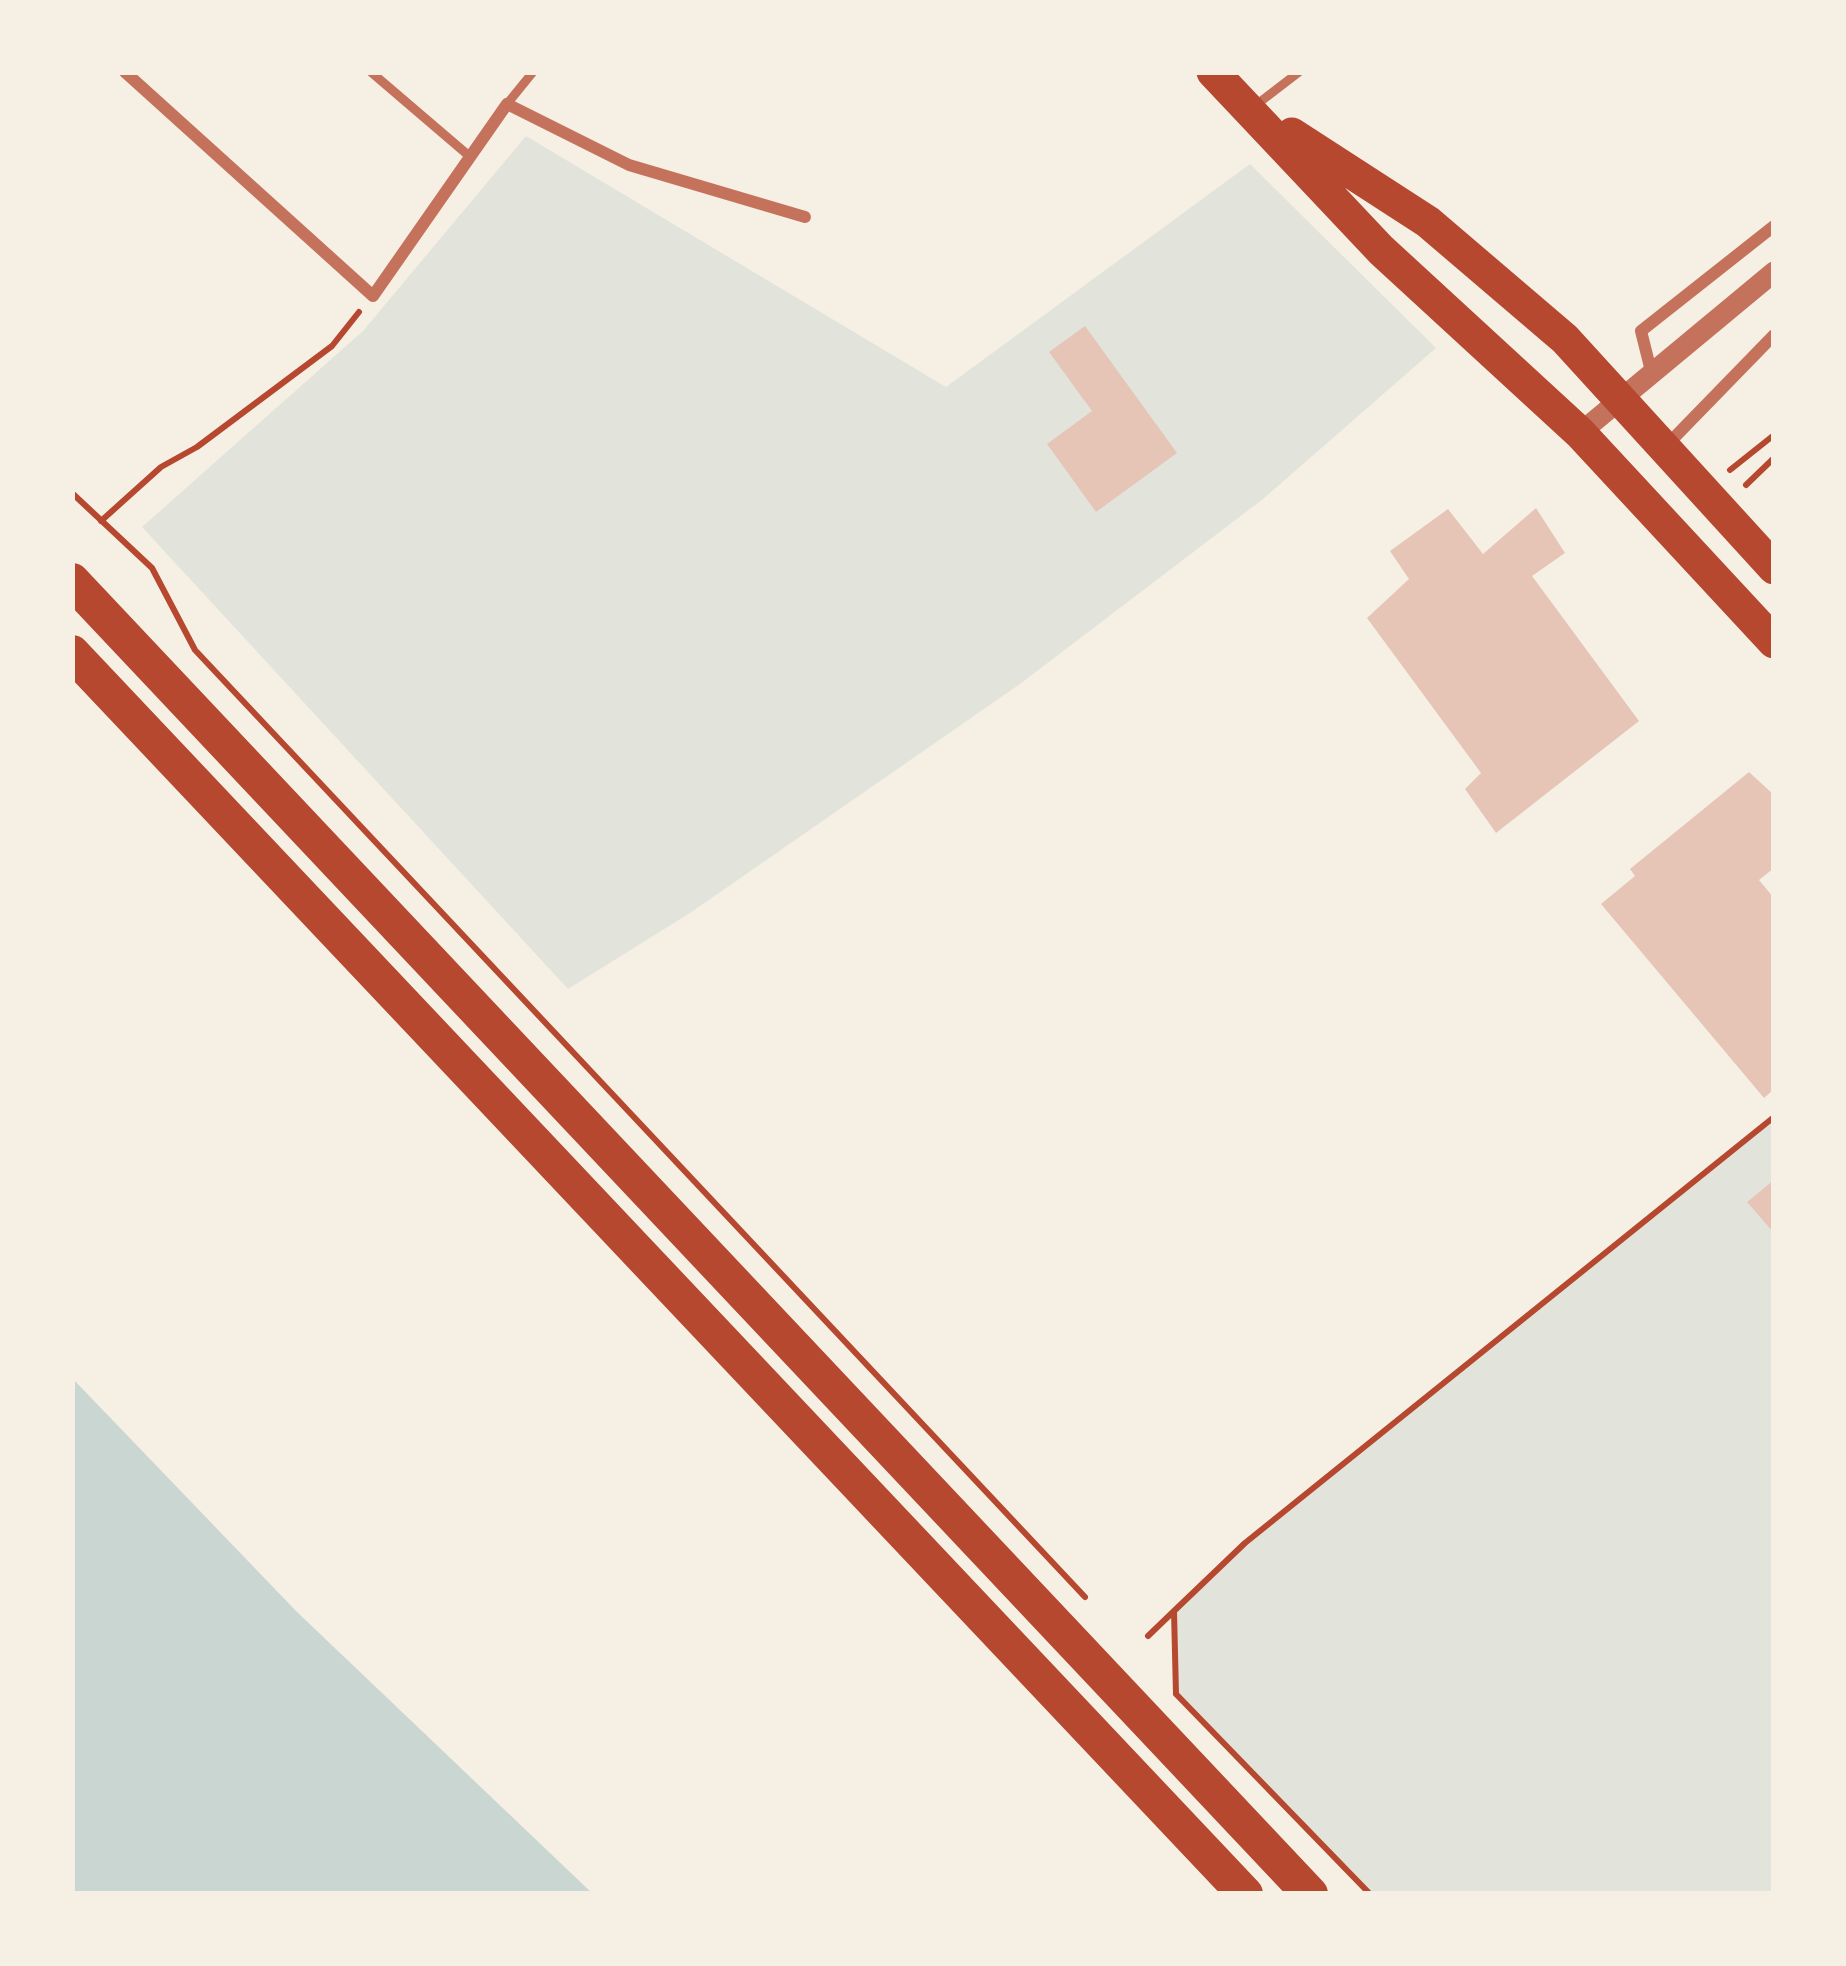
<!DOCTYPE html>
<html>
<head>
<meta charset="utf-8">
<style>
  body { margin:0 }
  #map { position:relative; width:1846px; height:1966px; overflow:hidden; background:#f6efe4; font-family:Signika,sans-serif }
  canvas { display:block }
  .frame { position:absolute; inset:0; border:75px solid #f6efe4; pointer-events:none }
</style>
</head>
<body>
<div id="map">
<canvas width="1846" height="1966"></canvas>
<div class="frame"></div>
</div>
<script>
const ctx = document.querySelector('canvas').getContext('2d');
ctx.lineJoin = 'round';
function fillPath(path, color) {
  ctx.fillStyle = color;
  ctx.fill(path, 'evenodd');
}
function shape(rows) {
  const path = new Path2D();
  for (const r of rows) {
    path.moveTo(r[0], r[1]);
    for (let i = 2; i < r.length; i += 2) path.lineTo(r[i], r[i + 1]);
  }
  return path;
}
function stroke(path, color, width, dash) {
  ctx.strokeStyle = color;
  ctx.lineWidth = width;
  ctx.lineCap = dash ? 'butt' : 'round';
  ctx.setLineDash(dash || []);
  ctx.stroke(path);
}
fillPath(shape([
  [526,136,946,387,1250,164,1436,348,1263,499,1020,684,690,913,568,989,142,527,363,331],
  [1774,1117,1774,1894,1370,1894,1176,1694,1174,1611,1236,1552]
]), '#e2e4dc');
fillPath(shape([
  [72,1378,297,1612,593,1894,72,1894]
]), '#c9d6d2');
fillPath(shape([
  [1085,326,1177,453,1096,512,1047,444,1092,411,1049,352],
  [1536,508,1565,553,1532,576,1639,721,1496,833,1465,789,1481,773,1367,618,1409,579,1390,551,1448,509,1483,554],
  [1749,772,1774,795,1774,868,1759,880,1774,898,1774,1089,1764,1098,1601,904,1635,876,1630,869],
  [1774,1180,1774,1233,1747,1202]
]), '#e6c5b7');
stroke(shape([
  [1730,470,1774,435],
  [1746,485,1774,458],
  [72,493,152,568,195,650,1085,1597],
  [101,521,161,467,197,447,332,346,359,312],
  [1148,1636,1174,1611],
  [1176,1694,1370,1894],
  [1176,1694,1174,1611,1245,1543,1774,1117]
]), '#b5482f', 6);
stroke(shape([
  [371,72,468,155],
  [507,104,533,72],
  [1256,105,1299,72]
]), '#c5725c', 9);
stroke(shape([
  [125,72,373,296,507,104,629,165,805,217],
  [1651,371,1641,331,1774,226],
  [1666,446,1774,335]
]), '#c5725c', 12);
stroke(shape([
  [1580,433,1774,272]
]), '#c5725c', 21);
stroke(shape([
  [1213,72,1381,250,1580,433,1774,642],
  [1292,134,1428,222,1565,339,1774,568]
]), '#b5482f', 33);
stroke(shape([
  [72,581,1310,1894],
  [72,653,1245,1894]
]), '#b5482f', 36);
</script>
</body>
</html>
